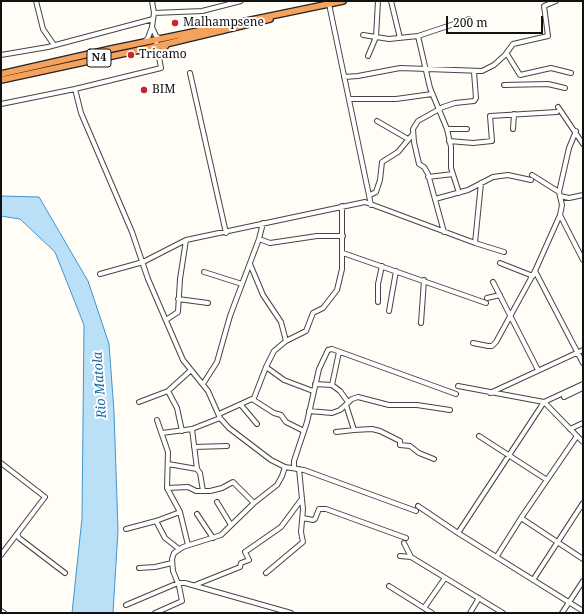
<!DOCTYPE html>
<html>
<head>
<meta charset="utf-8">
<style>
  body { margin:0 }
  #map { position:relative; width:584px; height:614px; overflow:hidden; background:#fffdf5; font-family:"Noto Serif",serif }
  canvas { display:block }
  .frame { position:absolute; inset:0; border:2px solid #111; pointer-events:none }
  .scale { position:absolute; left:446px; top:16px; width:97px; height:18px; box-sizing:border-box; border:2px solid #111; border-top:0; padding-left:5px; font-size:12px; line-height:14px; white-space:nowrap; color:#111; -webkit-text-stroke:3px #fff; paint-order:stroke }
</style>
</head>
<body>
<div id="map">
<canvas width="584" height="614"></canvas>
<div class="frame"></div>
<div class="scale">200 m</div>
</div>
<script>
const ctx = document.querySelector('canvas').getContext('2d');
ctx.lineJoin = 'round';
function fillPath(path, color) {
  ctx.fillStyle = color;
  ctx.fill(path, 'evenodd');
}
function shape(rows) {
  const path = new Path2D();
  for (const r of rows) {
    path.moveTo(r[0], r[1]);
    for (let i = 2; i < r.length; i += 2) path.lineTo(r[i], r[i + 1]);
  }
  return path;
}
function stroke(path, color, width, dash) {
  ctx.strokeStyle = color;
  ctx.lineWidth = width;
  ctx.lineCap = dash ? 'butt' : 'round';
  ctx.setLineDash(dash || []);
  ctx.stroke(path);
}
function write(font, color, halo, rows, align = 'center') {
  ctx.font = font + ' "Noto Serif",serif';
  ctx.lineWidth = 4;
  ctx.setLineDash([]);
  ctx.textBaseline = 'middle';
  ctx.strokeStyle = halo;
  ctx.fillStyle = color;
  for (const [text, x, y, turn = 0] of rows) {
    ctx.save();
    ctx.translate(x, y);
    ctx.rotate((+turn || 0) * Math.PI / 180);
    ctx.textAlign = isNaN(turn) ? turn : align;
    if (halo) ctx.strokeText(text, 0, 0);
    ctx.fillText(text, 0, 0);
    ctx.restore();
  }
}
const water = shape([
  [1,196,39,197,88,281,109,344,114,412,118,530,113,613,72,613,82,518,84,325,55,252,20,219,1,216,1,196]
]);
fillPath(water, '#b9e0f7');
stroke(water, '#3f96cf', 1);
const minor = shape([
  [36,1,43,29,54,45],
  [325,1,329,4,371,205],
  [391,1,400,38],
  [154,13,202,11,241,1],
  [152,27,156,36,161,39],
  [363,35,389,39,418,36,469,19],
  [418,36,430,88,447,129,451,147,451,168,459,193],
  [144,42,148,38,152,27,154,13,152,1],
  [507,54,520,75,551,68,571,73],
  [1,55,48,47,153,19],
  [368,56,376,37,378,1],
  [190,73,226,233],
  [344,77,358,76,400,68,482,71,494,65,505,55,513,44,548,36,544,6,556,1],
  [504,85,548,84,565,88],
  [75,89,161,68,156,41],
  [349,99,396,99,432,94],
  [1,104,75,89,81,113,132,232,148,279,183,360,208,391,220,418,229,428,271,460,285,467,304,470,416,511],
  [558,107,583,144],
  [377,121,408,139],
  [447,129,467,129],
  [513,129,514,114],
  [449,141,473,143,492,141,490,116,557,112],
  [428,177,453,174],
  [559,192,569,148,576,131],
  [370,195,376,192,380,180,382,162,398,152,413,134],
  [560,196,569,198,583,195],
  [435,199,468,190,493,177,508,175,531,180],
  [560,215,583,260],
  [444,232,428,174,424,167,419,164,414,142,413,129,418,121,443,107,455,103,474,101,476,98,474,72],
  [259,239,270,243,317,236,343,236],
  [475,243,481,183],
  [343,253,486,303],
  [500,263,533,276],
  [250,264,263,295,281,322,286,341],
  [535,271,583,363],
  [204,272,242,284],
  [100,274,143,262,186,240,365,202,475,243,504,252],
  [493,282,538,370],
  [487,298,500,295],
  [178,299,208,303],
  [378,302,378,284,382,266],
  [389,311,396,271],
  [166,320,178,312,180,279,186,240],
  [421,323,424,280],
  [473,343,488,346,492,346,496,342,535,271,560,215,562,205,559,192,532,175],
  [266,367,284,380,313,391],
  [203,384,217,362,230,316,259,239,263,223],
  [315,384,332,385,340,391,348,402],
  [332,385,339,352],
  [458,386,544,402,583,442],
  [168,391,177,408,182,431],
  [490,393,583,350],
  [564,397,583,388],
  [252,399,274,413,281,415,286,422,304,431],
  [139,402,168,391,190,371],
  [241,405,257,424],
  [309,411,332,413,340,410,352,399,358,397,389,405,417,405,450,410],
  [219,414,254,398,266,367,274,351,286,341,306,331,313,313,323,308,337,290,342,269,342,206],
  [157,420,168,452,167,488,180,512,188,545],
  [192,429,197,469,200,473,203,491],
  [570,429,583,423],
  [354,430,372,429,380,431,400,441,400,445,410,446,419,453,434,459],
  [336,432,354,430,346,405],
  [162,433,192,429,220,418],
  [479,436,547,480],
  [194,447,227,446],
  [1,463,45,497,1,555],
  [168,464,197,469],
  [294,468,294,461,307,422,319,369,328,350,332,349,456,394],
  [167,488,188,487,196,491,210,491,222,488,233,482,254,503],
  [217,502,231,525],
  [418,506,458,533,583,611],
  [197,514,213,538],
  [303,518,313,520,315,519,319,509,326,509,406,538],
  [521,518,583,559],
  [156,521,165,538,179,549],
  [126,529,156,521,180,512],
  [458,533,544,402,583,384],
  [17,534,19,538,65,573],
  [404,543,411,557],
  [400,556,411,557,503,613],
  [497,556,521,518,577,436],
  [139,568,155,567,172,563],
  [266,573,303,542,301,532,303,509,299,469],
  [533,580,583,503],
  [195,585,240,567,241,563,249,560,245,552,281,527,301,500],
  [389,586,432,613],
  [126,605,178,583,185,583,291,613],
  [424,608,445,578],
  [1,611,4,613],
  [155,613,182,601,179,586,173,571,172,559,174,553,183,547,221,535,254,503,277,485,282,476,285,467],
  [470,613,479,598],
  [562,613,583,581]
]);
const highway = shape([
  [159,55,167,44],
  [1,74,111,49,343,1],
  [1,80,149,48,270,19]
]);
stroke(minor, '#444', 6);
stroke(highway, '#222', 8);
stroke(minor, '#fff', 4);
stroke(highway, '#f5a25d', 5.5);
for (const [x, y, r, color] of [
  [175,23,4,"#c4262e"],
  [131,55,4,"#c4262e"],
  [144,90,4,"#c4262e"]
]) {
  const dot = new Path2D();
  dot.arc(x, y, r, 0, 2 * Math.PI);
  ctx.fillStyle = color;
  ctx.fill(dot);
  stroke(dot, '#fff', 1.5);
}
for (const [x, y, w] of [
  [99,58,24]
]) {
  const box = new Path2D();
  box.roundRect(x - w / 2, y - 9, w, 18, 3);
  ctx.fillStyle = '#fff';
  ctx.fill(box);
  stroke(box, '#111', 1);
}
write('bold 11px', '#111', null, [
  ["N4",99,58]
]);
write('12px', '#111', '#fff', [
  ["Malhampsene",183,23],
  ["Tricamo",139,55],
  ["BIM",152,90]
], 'left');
write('italic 13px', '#1768a6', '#fff', [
  ["Rio Matola",100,385,-94]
]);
</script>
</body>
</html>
